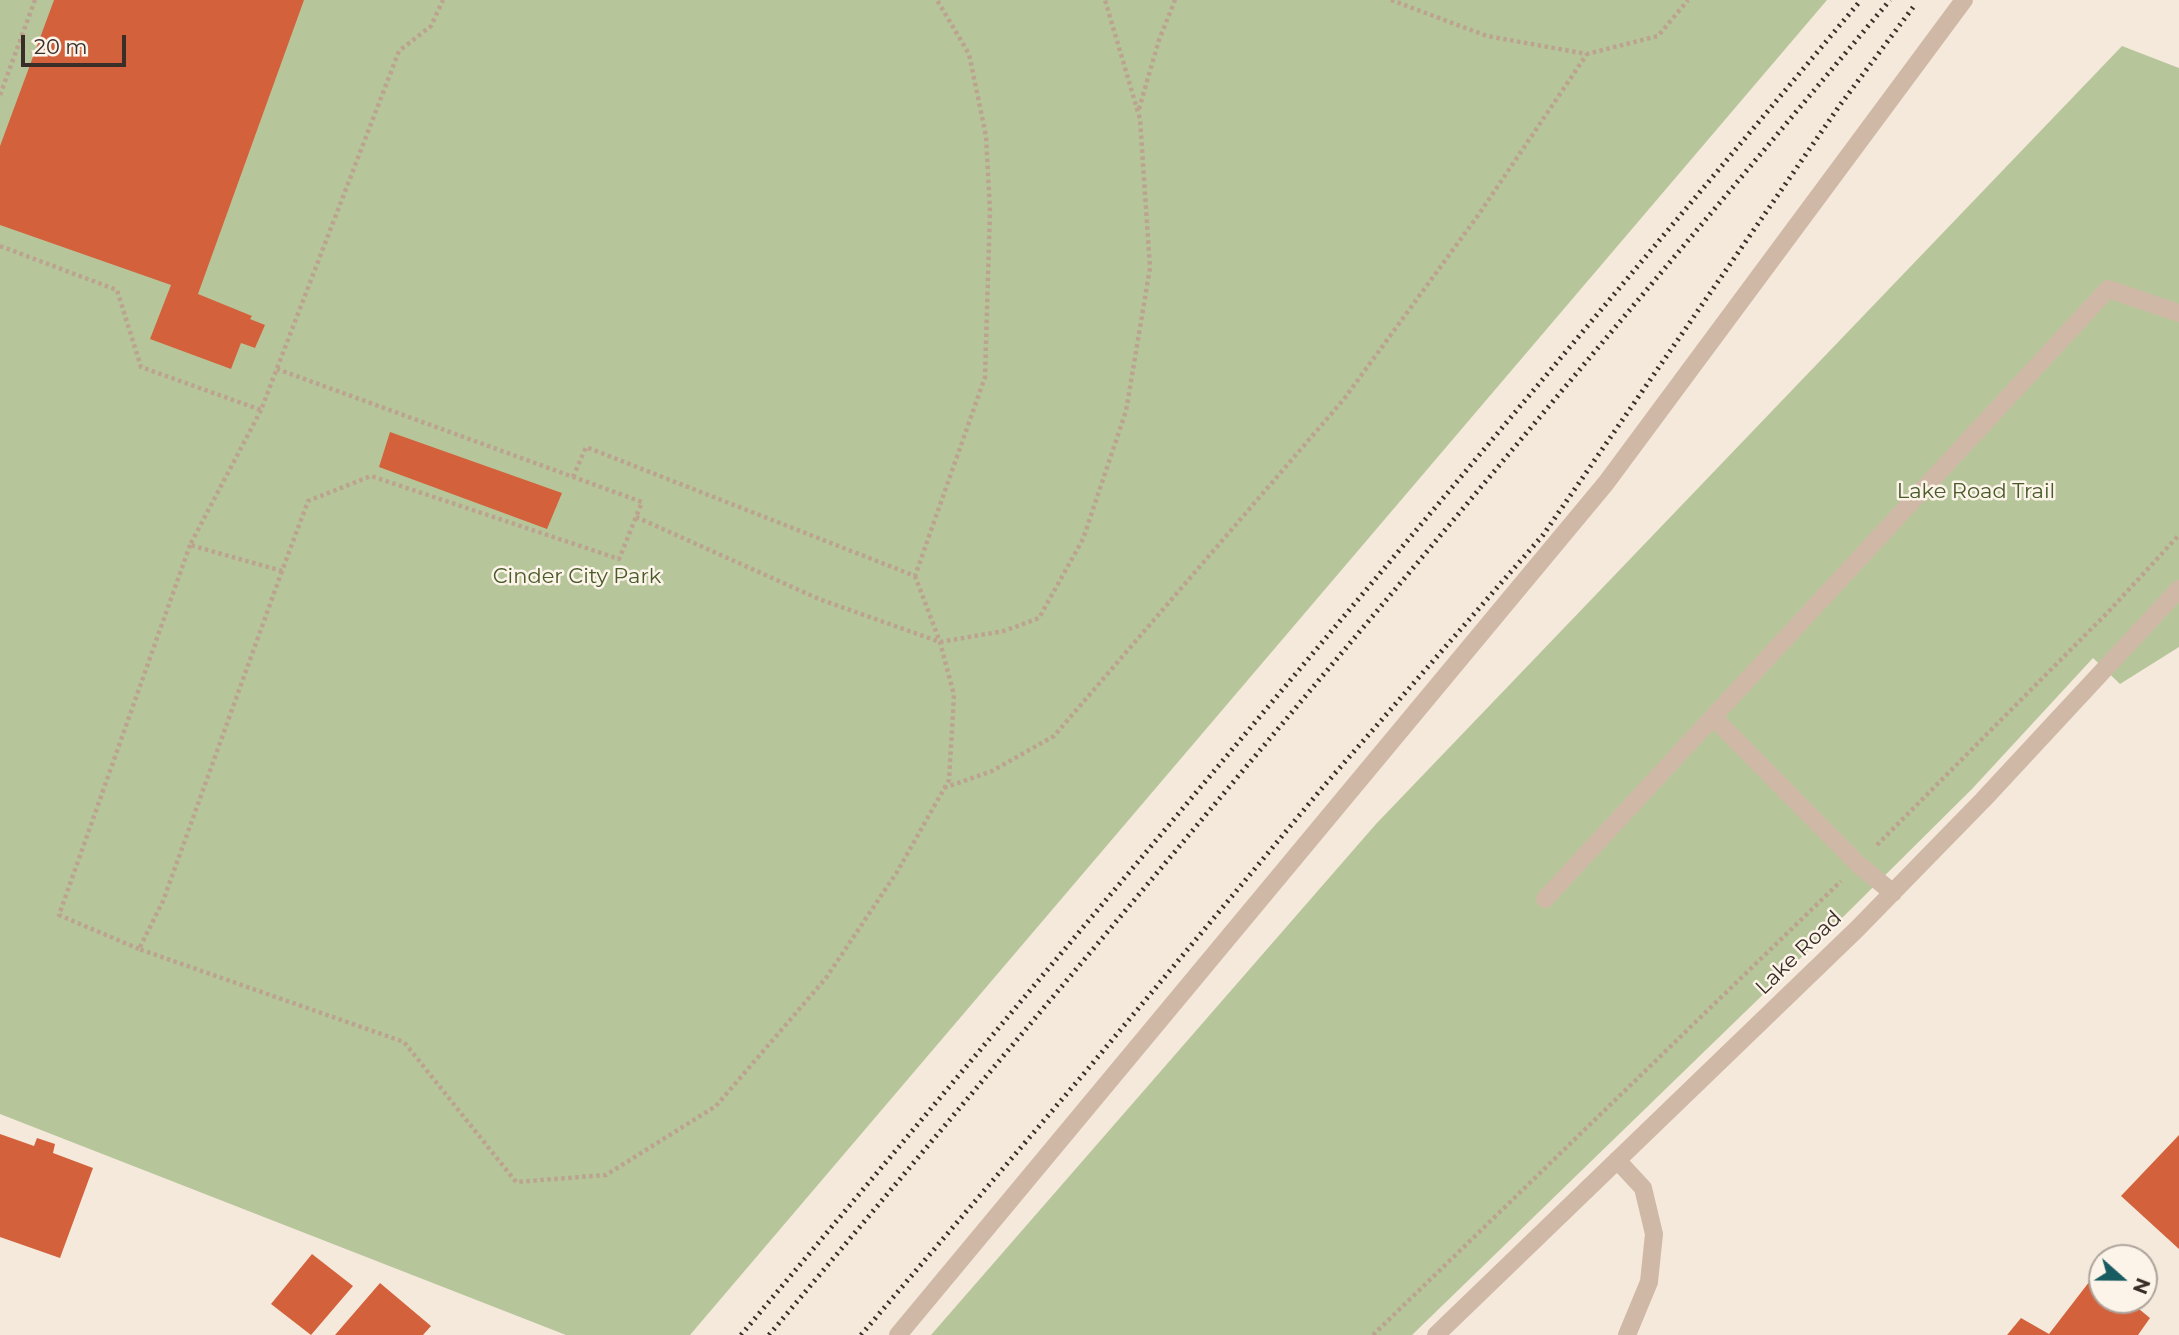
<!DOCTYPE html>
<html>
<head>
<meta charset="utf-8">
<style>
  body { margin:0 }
  #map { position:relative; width:2179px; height:1335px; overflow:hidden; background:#f5e9dc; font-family:Montserrat,sans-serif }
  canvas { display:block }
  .north { position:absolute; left:2088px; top:1244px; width:70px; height:70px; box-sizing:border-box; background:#fcf3e9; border:2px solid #aea49c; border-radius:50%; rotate:111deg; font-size:19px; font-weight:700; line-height:28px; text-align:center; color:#3a2e28 }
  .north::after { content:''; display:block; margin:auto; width:24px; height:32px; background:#185b60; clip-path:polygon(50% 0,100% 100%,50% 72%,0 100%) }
  .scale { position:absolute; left:21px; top:35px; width:105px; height:32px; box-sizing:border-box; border:4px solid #3a2e28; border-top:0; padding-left:9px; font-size:21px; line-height:24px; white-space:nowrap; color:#3a2e28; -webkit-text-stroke:5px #fcf3e9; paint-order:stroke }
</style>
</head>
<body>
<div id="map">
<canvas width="2179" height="1335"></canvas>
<div class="north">N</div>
<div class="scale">20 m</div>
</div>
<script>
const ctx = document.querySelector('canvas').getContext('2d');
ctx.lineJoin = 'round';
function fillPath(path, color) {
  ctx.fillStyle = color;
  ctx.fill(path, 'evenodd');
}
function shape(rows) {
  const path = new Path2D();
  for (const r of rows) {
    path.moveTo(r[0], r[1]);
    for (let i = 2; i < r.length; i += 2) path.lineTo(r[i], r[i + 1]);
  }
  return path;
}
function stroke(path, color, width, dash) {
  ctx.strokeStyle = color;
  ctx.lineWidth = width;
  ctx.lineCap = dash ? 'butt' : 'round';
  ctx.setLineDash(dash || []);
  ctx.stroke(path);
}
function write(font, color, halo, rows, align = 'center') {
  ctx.font = font + ' Montserrat,sans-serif';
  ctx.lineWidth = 5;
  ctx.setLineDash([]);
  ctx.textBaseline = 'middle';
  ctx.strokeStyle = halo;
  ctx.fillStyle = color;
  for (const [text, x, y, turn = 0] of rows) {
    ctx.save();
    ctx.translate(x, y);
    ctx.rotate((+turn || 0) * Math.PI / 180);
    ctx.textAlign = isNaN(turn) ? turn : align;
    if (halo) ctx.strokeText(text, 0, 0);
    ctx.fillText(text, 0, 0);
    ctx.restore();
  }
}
fillPath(shape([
  [0,0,1827,0,690,1335,566,1335,0,1114],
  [2122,46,2179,68,2179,647,2120,684,2093,658,1972,789,1844,916,1412,1335,931,1335,1376,824]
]), '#b7c69a');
fillPath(shape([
  [54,0,304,0,198,294,252,316,250,319,265,325,255,348,241,343,231,369,150,339,171,285,0,225,0,146],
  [390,432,562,493,547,529,379,467],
  [0,1134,34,1146,37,1138,55,1144,53,1153,93,1168,60,1258,0,1237],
  [2179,1135,2179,1249,2121,1196],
  [312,1254,353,1286,311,1335,271,1304],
  [2096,1273,2102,1278,2102,1300,2128,1300,2150,1318,2138,1335,2007,1335,2021,1318,2049,1334],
  [380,1283,431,1326,423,1335,335,1335]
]), '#d3623c');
stroke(shape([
  [1391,0,1487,36,1587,54,1658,36,1688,0],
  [0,95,35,0],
  [1139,109,1159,40,1175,0],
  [0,246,117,290,141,367,261,410,399,51,431,26,443,0],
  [261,410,190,545,282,571,308,501,371,476,619,559,642,502,277,369],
  [573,477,586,447,915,576,985,377,990,211,986,136,969,54,937,0],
  [636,517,819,599,940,642,1004,631,1039,618,1083,539,1126,411,1150,268,1140,119,1105,0],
  [282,571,163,901,139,949,404,1042,516,1182,606,1175,716,1106,826,978,897,872,949,780,954,695,940,642,915,576],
  [944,788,992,771,1054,736,1344,399,1479,214,1587,54],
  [1877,845,2110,610,2179,535],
  [139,949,59,915,190,545],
  [1373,1335,1841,881]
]), '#bba390', 4.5, [3.5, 3.5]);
stroke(shape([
  [1713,717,1858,864,1893,893],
  [1545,899,2108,289,2179,313],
  [1617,1160,1643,1188,1654,1234,1649,1282,1627,1335],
  [898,1335,1606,483,1964,0],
  [1436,1335,1857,929,1983,800,2179,589]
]), '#cfb9a6', 18);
stroke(shape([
  [741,1335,1861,0],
  [769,1335,1890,0],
  [861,1335,1087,1070,1323,787,1543,535,1840,105,1914,6]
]), '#3a2e28', 5, [2, 5]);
write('21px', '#485b29', '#fcf3e9', [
  ["Lake Road Trail",1976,492],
  ["Cinder City Park",577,577]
]);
write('21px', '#3a2e28', '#fcf3e9', [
  ["Lake Road",1799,953,-44]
]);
</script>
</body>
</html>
